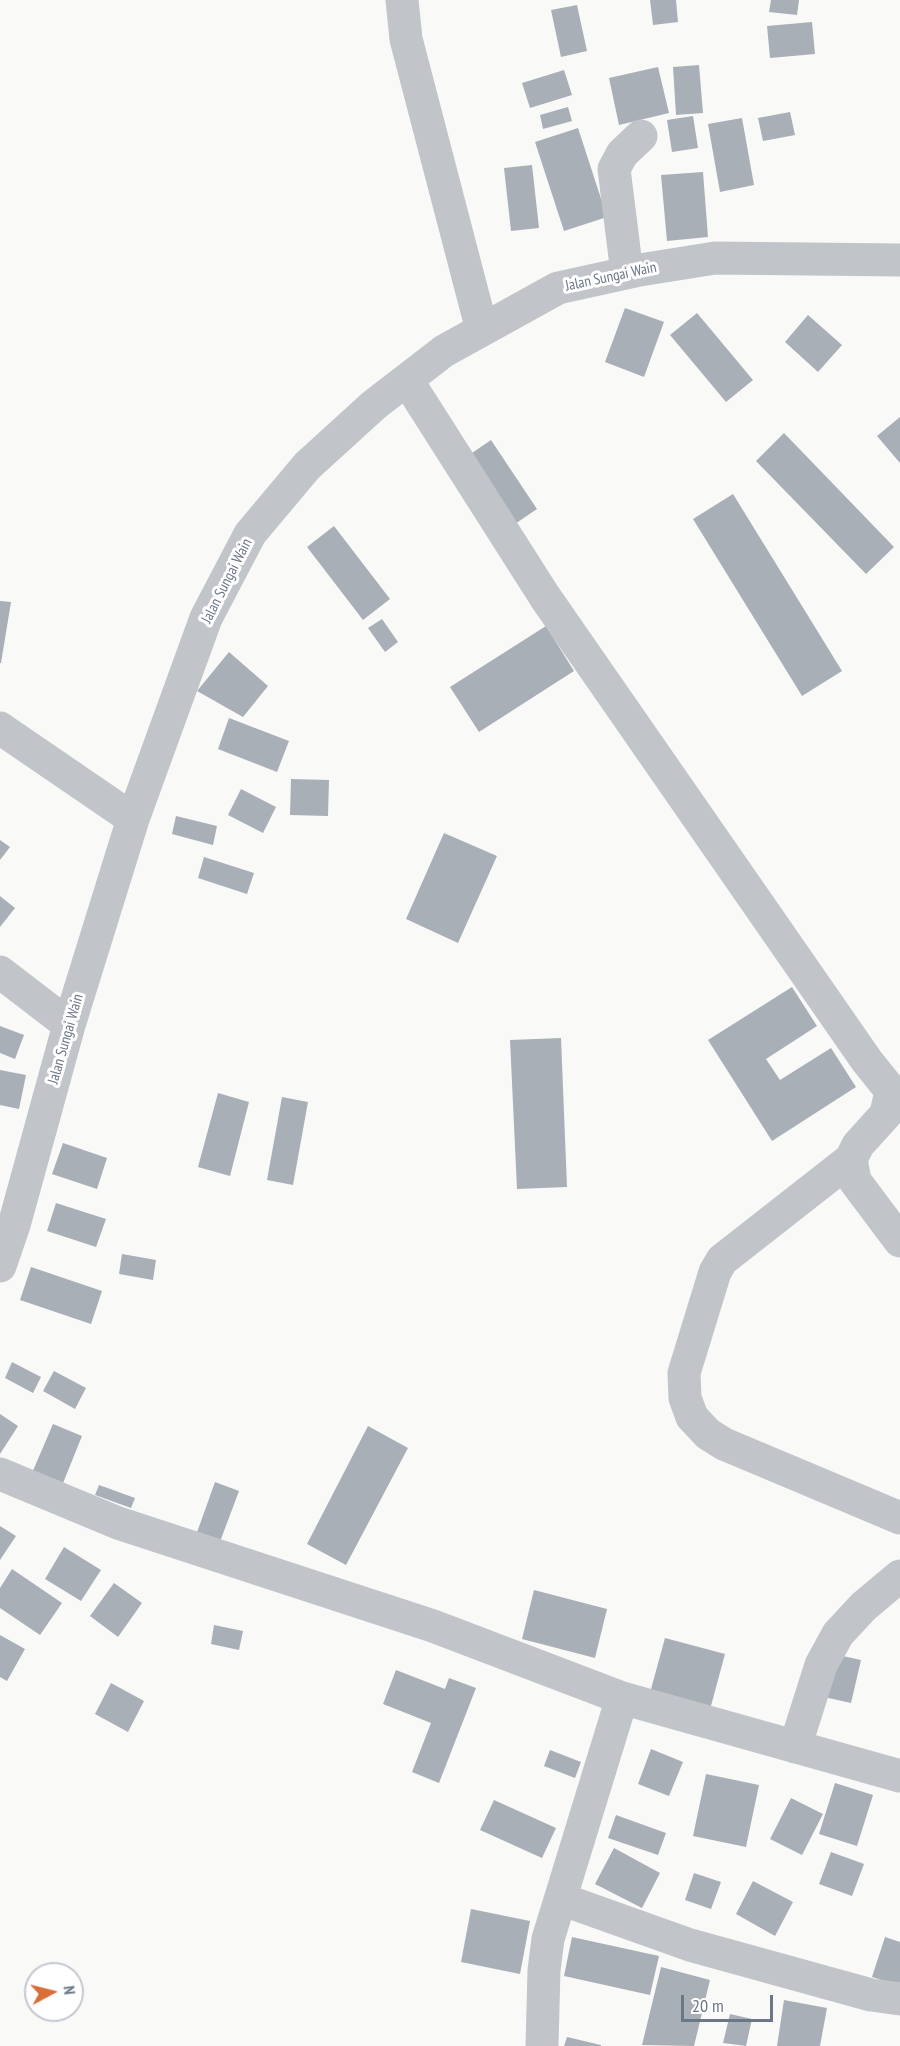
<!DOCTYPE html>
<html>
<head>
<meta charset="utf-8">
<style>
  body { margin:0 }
  #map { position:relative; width:900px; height:2046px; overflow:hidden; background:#f9f9f8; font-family:"PT Sans Narrow",sans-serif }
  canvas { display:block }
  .north { position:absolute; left:24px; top:1962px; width:60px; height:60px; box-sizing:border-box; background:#fff; border:2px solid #c4c9cf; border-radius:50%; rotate:83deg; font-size:16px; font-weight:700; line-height:24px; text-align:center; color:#6b7787 }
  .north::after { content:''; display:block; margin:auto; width:21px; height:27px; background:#d96e38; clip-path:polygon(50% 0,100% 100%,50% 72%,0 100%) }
  .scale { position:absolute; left:681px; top:1995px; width:92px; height:27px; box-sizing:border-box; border:3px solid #6b7787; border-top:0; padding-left:8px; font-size:18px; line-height:21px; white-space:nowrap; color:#6b7787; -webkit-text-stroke:4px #fff; paint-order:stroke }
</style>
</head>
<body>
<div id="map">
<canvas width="900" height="2046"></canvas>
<div class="north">N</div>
<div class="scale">20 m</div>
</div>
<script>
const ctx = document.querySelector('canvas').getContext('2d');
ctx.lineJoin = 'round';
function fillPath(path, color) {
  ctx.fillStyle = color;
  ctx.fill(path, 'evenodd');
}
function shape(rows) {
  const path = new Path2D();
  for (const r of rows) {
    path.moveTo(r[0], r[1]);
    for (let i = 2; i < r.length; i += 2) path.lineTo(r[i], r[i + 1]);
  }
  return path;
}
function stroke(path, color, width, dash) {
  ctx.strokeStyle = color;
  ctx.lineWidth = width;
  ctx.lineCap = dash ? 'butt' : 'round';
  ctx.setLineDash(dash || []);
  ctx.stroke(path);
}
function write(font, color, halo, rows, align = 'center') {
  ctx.font = font + ' "PT Sans Narrow",sans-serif';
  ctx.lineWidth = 6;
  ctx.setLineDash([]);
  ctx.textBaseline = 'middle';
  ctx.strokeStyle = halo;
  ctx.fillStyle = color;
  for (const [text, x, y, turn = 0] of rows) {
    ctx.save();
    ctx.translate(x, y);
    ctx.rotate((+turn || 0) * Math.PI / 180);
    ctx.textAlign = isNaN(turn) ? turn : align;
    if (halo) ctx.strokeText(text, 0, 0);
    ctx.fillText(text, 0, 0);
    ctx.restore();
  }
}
fillPath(shape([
  [650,0,676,0,678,22,653,25],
  [771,0,799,0,797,15,769,12],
  [577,5,587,51,561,57,551,10],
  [812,22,815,54,770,58,767,26],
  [699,65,703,113,676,115,673,67],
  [658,67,669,113,619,125,609,78],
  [564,70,572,95,530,108,522,83],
  [568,107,572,121,543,129,540,115],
  [790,112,795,135,763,141,758,118],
  [693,116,698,148,672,152,667,120],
  [742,118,754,185,720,192,708,124],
  [578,128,607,217,564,231,535,142],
  [532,165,539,228,511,231,504,168],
  [703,172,708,237,667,241,661,175],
  [625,308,664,322,644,377,605,362],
  [697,313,753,380,726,402,670,335],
  [808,315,842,345,818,372,785,342],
  [900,417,900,463,877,436],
  [784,433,894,547,866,574,756,461],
  [491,440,537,509,512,526,466,457],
  [733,494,842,671,802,696,693,519],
  [334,526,390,599,363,620,307,547],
  [0,601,11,602,1,663,0,663],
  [382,619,398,642,385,652,368,628],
  [546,626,574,671,479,732,450,687],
  [229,652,268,686,243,717,197,691],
  [229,718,289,741,277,772,218,749],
  [291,779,329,780,328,816,290,815],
  [241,789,276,807,263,833,228,815],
  [176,816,217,826,213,845,172,834],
  [444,833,497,856,458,943,406,919],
  [0,840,10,847,0,860],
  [204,857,254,873,247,894,198,878],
  [0,896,15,908,0,927],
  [792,987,817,1026,766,1059,780,1080,831,1048,856,1087,772,1141,708,1040],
  [0,1026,24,1035,15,1059,0,1053],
  [561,1038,567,1187,517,1189,510,1040],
  [0,1070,26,1075,19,1109,0,1105],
  [218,1093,249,1102,230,1176,198,1167],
  [282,1097,308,1102,293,1185,267,1180],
  [63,1143,107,1158,97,1189,52,1174],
  [56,1203,106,1219,96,1247,47,1231],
  [122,1254,156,1260,153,1280,119,1274],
  [31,1267,102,1291,91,1324,20,1300],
  [12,1362,41,1377,33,1393,5,1378],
  [54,1371,86,1388,75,1409,43,1391],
  [0,1414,18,1426,0,1454],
  [53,1424,82,1436,59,1493,29,1480],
  [368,1426,408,1448,346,1565,307,1544],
  [215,1482,239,1491,218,1547,195,1538],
  [99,1485,135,1498,131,1508,95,1495],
  [0,1526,16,1536,0,1560],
  [64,1547,101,1570,81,1601,45,1579],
  [12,1569,62,1603,40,1635,0,1608,0,1588],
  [114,1583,142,1603,118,1637,90,1616],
  [534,1590,607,1609,595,1658,522,1639],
  [214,1625,243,1631,239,1650,211,1644],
  [0,1635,25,1649,7,1681,0,1677],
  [665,1638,725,1654,708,1717,648,1700],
  [824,1652,861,1660,851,1703,815,1695],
  [396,1670,445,1689,449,1678,476,1688,439,1783,412,1772,431,1723,383,1704],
  [111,1683,144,1701,128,1732,95,1714],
  [651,1749,683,1762,669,1796,638,1784],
  [550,1750,581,1762,575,1778,544,1766],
  [706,1774,759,1785,746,1847,693,1836],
  [835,1783,873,1795,857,1846,819,1834],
  [791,1798,823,1814,802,1855,770,1839],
  [494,1800,556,1828,542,1858,480,1830],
  [616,1815,666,1833,658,1855,608,1838],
  [614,1848,660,1873,642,1908,595,1884],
  [831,1852,864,1864,852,1896,819,1884],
  [694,1873,721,1882,711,1909,685,1900],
  [753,1881,793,1902,775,1936,736,1914],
  [471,1909,530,1921,520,1974,461,1962],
  [572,1937,659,1956,650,1995,564,1976],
  [885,1937,900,1942,900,1986,872,1977],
  [661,1967,710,1980,694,2046,642,2045],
  [784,2000,827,2008,820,2046,777,2046],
  [730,2014,752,2019,746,2046,723,2043],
  [567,2037,601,2045,601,2046,564,2046]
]), '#a9afb7');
stroke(shape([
  [402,0,406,39,482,330],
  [627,273,614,169,622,154,641,136],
  [407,380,545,597,867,1061,891,1091,886,1114,858,1145,851,1159,855,1181,900,1241],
  [0,728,133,819],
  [0,972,69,1025],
  [851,1159,722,1260,715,1272,684,1373,685,1398,692,1417,708,1434,724,1444,900,1518],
  [0,1266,14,1225,69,1025,133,819,206,618,250,534,307,466,374,405,444,351,558,288,640,270,715,258,900,260],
  [0,1474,118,1523,433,1626,622,1698,548,1939,544,1970,542,2046],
  [622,1698,900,1776],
  [795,1747,821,1665,838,1634,863,1607,900,1576],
  [561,1899,690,1945,871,1995,900,1999]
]), '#c1c5c9', 33);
write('15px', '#6b7787', '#fff', [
  ["Jalan Sungai Wain",611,277,-12],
  ["Jalan Sungai Wain",227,581,-63],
  ["Jalan Sungai Wain",66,1039,-74]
]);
</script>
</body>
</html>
